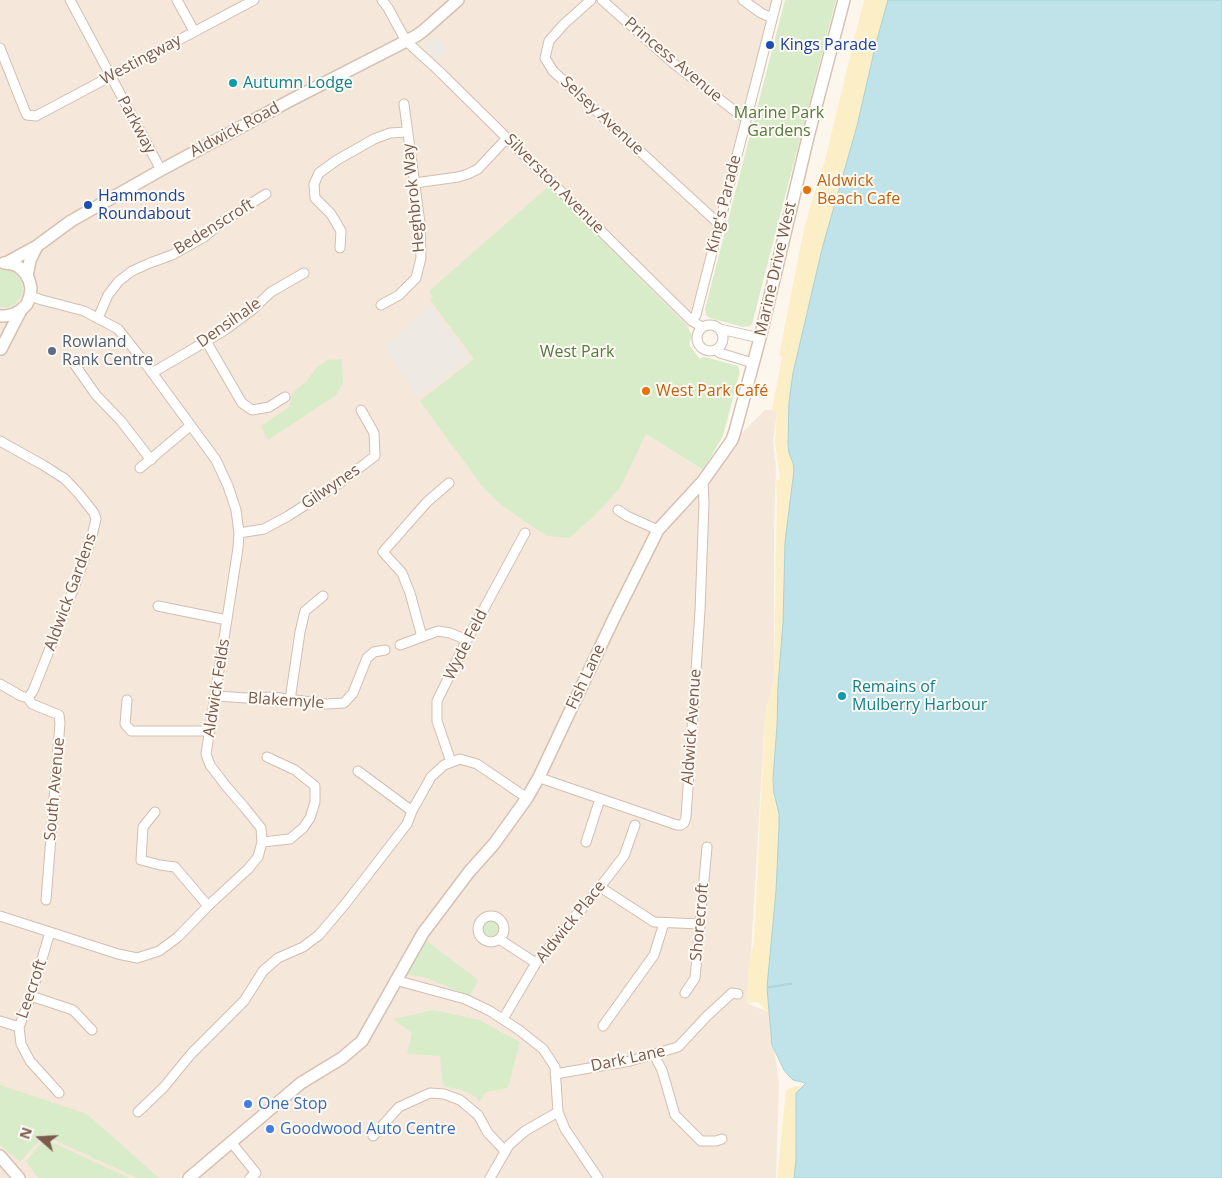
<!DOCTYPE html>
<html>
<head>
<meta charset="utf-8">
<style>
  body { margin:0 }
  #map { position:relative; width:1222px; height:1178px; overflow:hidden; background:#fdf6ec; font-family:"Open Sans",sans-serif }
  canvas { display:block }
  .north { position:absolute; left:15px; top:1113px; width:50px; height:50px; -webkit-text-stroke:4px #fffaf3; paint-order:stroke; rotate:289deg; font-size:14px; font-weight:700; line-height:20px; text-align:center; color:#7a5c4d }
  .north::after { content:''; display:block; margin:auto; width:18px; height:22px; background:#7a5c4d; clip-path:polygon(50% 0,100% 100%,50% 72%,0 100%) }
</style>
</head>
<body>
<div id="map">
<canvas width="1222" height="1178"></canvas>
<div class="north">N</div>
</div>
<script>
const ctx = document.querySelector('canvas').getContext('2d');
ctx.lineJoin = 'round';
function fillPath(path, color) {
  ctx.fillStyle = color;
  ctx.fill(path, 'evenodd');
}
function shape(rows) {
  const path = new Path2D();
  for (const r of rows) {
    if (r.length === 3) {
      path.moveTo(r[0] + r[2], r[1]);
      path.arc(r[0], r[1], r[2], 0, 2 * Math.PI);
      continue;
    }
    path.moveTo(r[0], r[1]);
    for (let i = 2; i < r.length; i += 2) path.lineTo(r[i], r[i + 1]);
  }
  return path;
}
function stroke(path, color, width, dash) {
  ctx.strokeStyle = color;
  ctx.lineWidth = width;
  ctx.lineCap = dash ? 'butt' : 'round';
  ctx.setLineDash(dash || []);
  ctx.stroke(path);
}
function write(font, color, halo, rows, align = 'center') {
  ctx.font = font + ' "Open Sans",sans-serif';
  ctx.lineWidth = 4;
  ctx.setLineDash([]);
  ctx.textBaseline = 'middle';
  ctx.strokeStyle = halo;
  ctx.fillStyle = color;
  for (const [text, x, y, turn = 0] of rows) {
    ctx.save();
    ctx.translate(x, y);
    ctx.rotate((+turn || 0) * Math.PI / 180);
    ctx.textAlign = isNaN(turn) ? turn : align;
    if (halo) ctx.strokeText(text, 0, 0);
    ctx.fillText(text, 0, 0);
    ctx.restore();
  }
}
fillPath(shape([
  [0,0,774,0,687,337,664,390,640,430,704,471,765,410,772,410,777,412,773,442,776,468,774,529,774,677,765,717,748,1004,769,1012,779,1084,776,1178,0,1178]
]), '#f5e8da');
fillPath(shape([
  [434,35,448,50,436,61,425,49,424,47,425,43],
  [430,304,470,359,418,398,384,347]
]), '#efe9e4');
fillPath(shape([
  [785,0,836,0,752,324,750,326,743,327,710,318,706,315,705,309],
  [549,186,686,325,692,335,689,345,700,359,704,357,709,358,738,366,740,372,723,436,703,470,646,434,620,488,596,514,569,538,547,536,524,521,500,504,482,486,420,401,474,359,430,300,433,297,429,291],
  [0,270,6,270,12,271,20,279,22,284,23,290,21,296,14,305,9,307,0,307],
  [342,359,343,384,335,396,268,440,261,426,289,407,292,393,307,381,316,368,327,360],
  [491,929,11],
  [423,938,478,980,470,996,427,978,405,974],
  [434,1010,479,1020,520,1042,508,1088,486,1092,480,1101,470,1093,461,1090,443,1086,440,1056,407,1054,412,1033,393,1019],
  [0,1085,87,1114,159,1178,137,1178,44,1135,20,1162,0,1145],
  [45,1139,129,1178,38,1178,26,1161]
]), '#d8ecc9');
fillPath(shape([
  [864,0,960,0,822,1178,777,1178,786,1090,794,1086,818,1087,771,1015,758,1002,747,1003,748,970,754,942,765,717,774,677,777,496,776,481,780,479,775,442,777,412,772,410,782,357,779,356,804,229,809,211,824,164]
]), '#fcefc7');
const water = shape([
  [888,0,1222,0,1222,1178,794,1178,796,1160,796,1093,806,1083,793,1080,788,1075,784,1070,772,1045,767,988,792,984,791,983,767,987,776,891,779,827,779,814,774,793,773,779,777,726,778,685,783,623,785,542,794,470,793,463,789,453,788,444,789,402,793,373,822,249,857,126,876,43,888,0]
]);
fillPath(water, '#bfe3e8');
stroke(water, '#a5d3da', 1);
const street = shape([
  [70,0,161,170],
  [177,0,194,31],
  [382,0,388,8,406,41,439,71,692,321,702,327],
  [591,0,564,24,549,41,545,58,553,71,719,224],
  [602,0,673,63,736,112,746,118],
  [743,0,761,13,772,18],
  [0,48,25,111,27,115,36,116,254,0],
  [415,183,458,177,468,174,478,169,507,138],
  [340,248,341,231,331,214,315,198,314,184,319,173,337,160,374,139,390,133,407,132],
  [381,305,399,295,416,278,421,258,420,223,404,104],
  [98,318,108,295,119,281,132,271,150,263,172,255,204,237,222,222,266,194],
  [692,321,696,315,777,0],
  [710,338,13],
  [720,329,760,338],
  [206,341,242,403,252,410,269,407,285,397],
  [716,350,720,353,753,363],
  [75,365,96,395,121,421,151,460],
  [152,373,225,330,252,310,271,292,304,273],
  [0,441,43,465,65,479,79,494,94,513,96,519,91,540,75,585,33,691,28,698],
  [140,468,190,426],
  [618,510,627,516,658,530],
  [239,533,264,529,288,516,341,482,375,456,374,433,361,410],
  [158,606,227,620],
  [422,637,410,593,402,573,383,552,427,502,449,483],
  [400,645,438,631,450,633,467,640],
  [0,684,21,696,28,698],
  [216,696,246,698,273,697,326,704,344,703,353,693,367,658,374,652,385,650],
  [28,698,32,704,59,715,60,723,46,900],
  [127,700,125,724,131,731,210,731],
  [290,700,300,632,305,611,323,596],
  [451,762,437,721,437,701,467,640,525,533],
  [358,771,412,811],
  [543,779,677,825,681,825,684,823,686,817,700,611,704,503,703,481],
  [155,812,143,827,141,860,160,865,175,867,208,906],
  [262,842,290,839,303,828,310,818,315,802,315,786,295,770,267,757],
  [586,842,600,799],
  [600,887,654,922,700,924],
  [0,916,118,954,137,958,159,951,178,937,208,906,248,869,258,857,262,842,261,828,245,808,226,786,210,765,206,754,238,548,239,533,236,510,228,486,216,460,145,363,118,329,84,311,42,300,30,296],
  [491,929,13],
  [50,932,31,996,19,1027,21,1044,30,1061,59,1093],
  [499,939,536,963],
  [395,980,465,999,490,1011,519,1030,543,1049,555,1067,558,1112,565,1129,598,1178],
  [685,993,695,978,707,847],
  [31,996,73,1010,92,1030],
  [503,1019,536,963,600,887,624,856,635,825],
  [0,1021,19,1027],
  [603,1026,654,955,664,923],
  [654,1055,662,1070,675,1115,701,1141,716,1141,722,1139],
  [555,1074,630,1061,678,1047,707,1016,732,993,738,994],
  [138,1112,164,1087,191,1054,244,1001,263,971,278,958,303,947,319,935,346,903,407,824,412,811,431,777,444,765,460,759,477,764,527,798],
  [373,1136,399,1107,430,1093,444,1094,460,1100,478,1115,488,1133,505,1151],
  [231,1142,256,1173,250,1178],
  [490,1178,509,1145,525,1131,558,1112]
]);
const secondary = shape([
  [6,263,37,246,71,221,161,170,293,99,416,36,423,31,458,0],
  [27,277,30,260,37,246],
  [0,316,5,316,14,314,21,310,27,304,30,296,31,288,29,280,25,273,19,267,13,264,4,263],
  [1,349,21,310],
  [0,1156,19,1178],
  [189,1178,301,1083,342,1058,362,1041,423,933,469,872,494,844,527,798,539,777,614,618,658,530,703,481,732,440,735,431,760,338,809,133,844,0]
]);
stroke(street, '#d1beb0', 11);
stroke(secondary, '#d6c0b0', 14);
stroke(street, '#fff', 9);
stroke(secondary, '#fff', 11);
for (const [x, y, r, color] of [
  [770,45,5,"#1a4fb4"],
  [233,83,5,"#0f9aa8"],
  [807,190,5,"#e8710a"],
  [88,205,5,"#1a4fb4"],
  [52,351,5,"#5c6f8a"],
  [646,391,5,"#e8710a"],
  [842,696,5,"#0f9aa8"],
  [248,1104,5,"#3f7fe0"],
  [270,1129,5,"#3f7fe0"]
]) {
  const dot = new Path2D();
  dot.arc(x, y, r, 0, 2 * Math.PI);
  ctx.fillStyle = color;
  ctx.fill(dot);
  stroke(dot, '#fffaf3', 2);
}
write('16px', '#164399', '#fffaf3', [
  ["Kings Parade",780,45],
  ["Hammonds",98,196],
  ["Roundabout",98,214]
], 'left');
write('16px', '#7a5c4d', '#fffaf3', [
  ["Westingway",141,60,-28],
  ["Princess Avenue",673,60,40],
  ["Selsey Avenue",602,116,43],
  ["Parkway",136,125,62],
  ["Aldwick Road",235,130,-28],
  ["Silverston Avenue",554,184,45],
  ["Heghbrok Way",414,198,-96],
  ["King's Parade",724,204,-76],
  ["Bedenscroft",214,227,-32],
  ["Marine Drive West",776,269,-77],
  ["Densihale",229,323,-35],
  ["Gilwynes",331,487,-34],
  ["Aldwick Gardens",71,592,-70],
  ["Wyde Feld",466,645,-63],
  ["Fish Lane",586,677,-65],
  ["Aldwick Felds",217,688,-81],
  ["Blakemyle",286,701,4],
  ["Aldwick Avenue",692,727,-86],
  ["South Avenue",55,789,-85],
  ["Aldwick Place",571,922,-51],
  ["Shorecroft",700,922,-85],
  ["Leecroft",32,989,-71],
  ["Dark Lane",628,1059,-12]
]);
write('16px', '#0d838f', '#fffaf3', [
  ["Autumn Lodge",243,83],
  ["Remains of",852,687],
  ["Mulberry Harbour",852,705]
], 'left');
write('16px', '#537a41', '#fffaf3', [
  ["Marine Park",779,113],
  ["Gardens",779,131],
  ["West Park",577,352]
]);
write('16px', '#c56008', '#fffaf3', [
  ["Aldwick",817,181],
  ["Beach Cafe",817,199],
  ["West Park Café",656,391]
], 'left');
write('16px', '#4e5e75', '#fffaf3', [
  ["Rowland",62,342],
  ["Rank Centre",62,360]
], 'left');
write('16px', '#366cbe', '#fffaf3', [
  ["One Stop",258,1104],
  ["Goodwood Auto Centre",280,1129]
], 'left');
</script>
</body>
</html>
